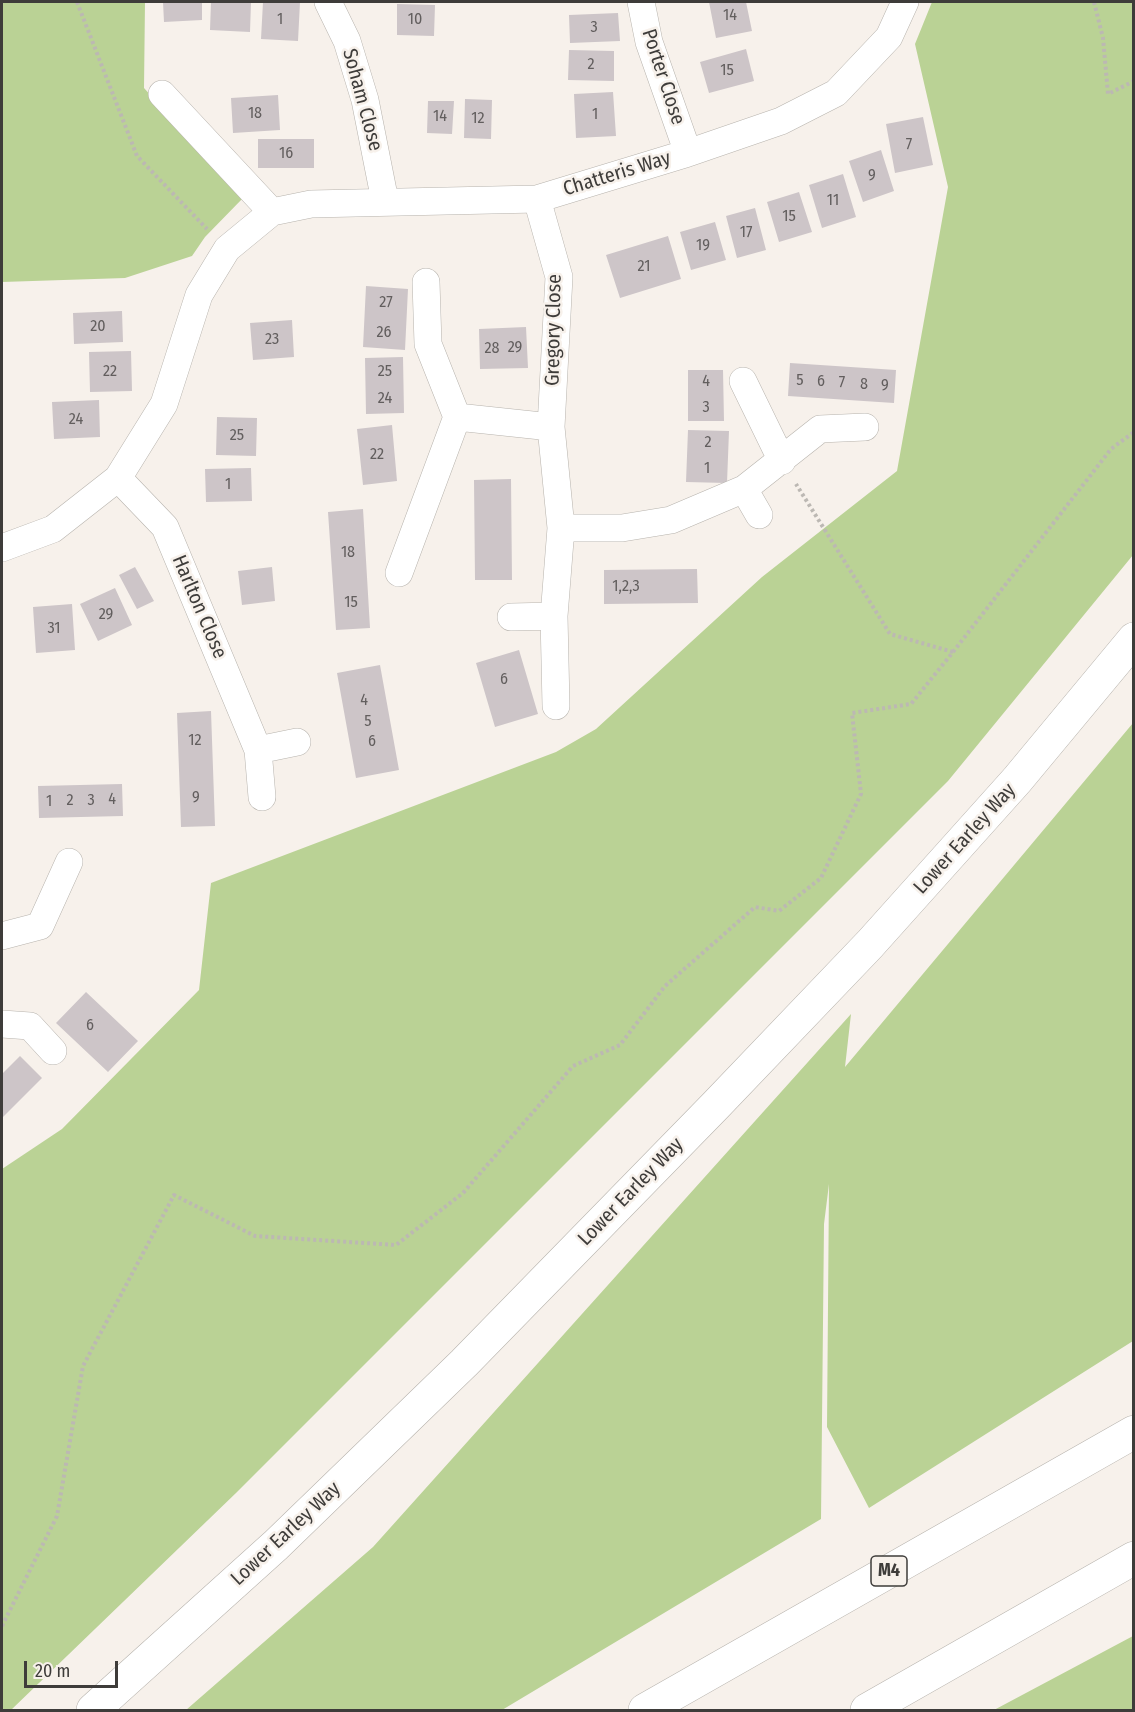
<!DOCTYPE html>
<html>
<head>
<meta charset="utf-8">
<style>
  body { margin:0 }
  #map { position:relative; width:1135px; height:1712px; overflow:hidden; background:#f7f1eb; font-family:"Fira Sans Condensed",sans-serif }
  canvas { display:block }
  .frame { position:absolute; inset:0; border:3px solid #3e3c3a; pointer-events:none }
  .scale { position:absolute; left:24px; top:1661px; width:94px; height:27px; box-sizing:border-box; border:3px solid #3e3c3a; border-top:0; padding-left:8px; font-size:18px; line-height:21px; white-space:nowrap; color:#3e3c3a; -webkit-text-stroke:4px #f7f1eb; paint-order:stroke }
</style>
</head>
<body>
<div id="map">
<canvas width="1135" height="1712"></canvas>
<div class="frame"></div>
<div class="scale">20 m</div>
</div>
<script>
const ctx = document.querySelector('canvas').getContext('2d');
ctx.lineJoin = 'round';
function fillPath(path, color) {
  ctx.fillStyle = color;
  ctx.fill(path, 'evenodd');
}
function shape(rows) {
  const path = new Path2D();
  for (const r of rows) {
    path.moveTo(r[0], r[1]);
    for (let i = 2; i < r.length; i += 2) path.lineTo(r[i], r[i + 1]);
  }
  return path;
}
function stroke(path, color, width, dash) {
  ctx.strokeStyle = color;
  ctx.lineWidth = width;
  ctx.lineCap = dash ? 'butt' : 'round';
  ctx.setLineDash(dash || []);
  ctx.stroke(path);
}
function write(font, color, halo, rows, align = 'center') {
  ctx.font = font + ' "Fira Sans Condensed",sans-serif';
  ctx.lineWidth = 5;
  ctx.setLineDash([]);
  ctx.textBaseline = 'middle';
  ctx.strokeStyle = halo;
  ctx.fillStyle = color;
  for (const [text, x, y, turn = 0] of rows) {
    ctx.save();
    ctx.translate(x, y);
    ctx.rotate((+turn || 0) * Math.PI / 180);
    ctx.textAlign = isNaN(turn) ? turn : align;
    if (halo) ctx.strokeText(text, 0, 0);
    ctx.fillText(text, 0, 0);
    ctx.restore();
  }
}
fillPath(shape([
  [2,2,145,2,144,88,243,198,205,237,192,256,125,278,2,282],
  [932,2,1133,2,1133,555,948,781,236,1493,11,1710,2,1710,2,1169,62,1129,199,990,211,883,556,752,596,729,762,577,897,471,948,187,915,44],
  [1133,723,1133,1341,869,1508,827,1427,829,1184,824,1224,821,1519,502,1710,186,1710,373,1547,851,1014,845,1067],
  [1133,1636,1133,1710,994,1710]
]), '#bad295');
fillPath(shape([
  [163,2,202,2,202,20,164,22],
  [211,2,251,2,250,32,210,30],
  [263,2,300,2,298,41,261,39],
  [709,2,746,2,752,31,716,38],
  [397,4,435,5,434,36,397,35],
  [618,13,620,41,570,43,569,15],
  [746,49,754,81,709,93,700,62],
  [569,50,614,51,614,81,568,80],
  [613,92,616,136,576,138,574,94],
  [278,95,280,130,233,133,231,98],
  [465,99,492,100,491,139,464,138],
  [428,101,454,101,452,134,427,133],
  [923,117,933,165,895,173,886,124],
  [258,139,314,139,314,168,258,168],
  [881,150,894,191,863,202,849,161],
  [843,174,856,217,822,228,809,185],
  [799,192,812,232,779,242,767,202],
  [755,208,766,250,737,258,726,216],
  [715,222,726,260,691,270,680,232],
  [668,236,681,279,620,298,606,255],
  [366,286,408,289,405,350,363,347],
  [122,311,123,342,74,344,73,313],
  [292,320,294,357,253,360,250,323],
  [526,327,528,368,480,369,479,329],
  [131,351,132,391,90,392,89,352],
  [403,357,404,413,366,414,365,358],
  [790,363,896,370,894,403,788,396],
  [688,370,723,370,724,421,688,421],
  [99,400,100,437,54,439,52,402],
  [217,417,257,418,256,456,216,455],
  [392,425,397,481,363,485,357,429],
  [688,430,729,431,727,483,686,482],
  [251,468,252,501,206,502,205,469],
  [511,479,512,580,475,580,474,480],
  [363,509,370,628,336,630,328,512],
  [135,567,154,601,137,609,119,575],
  [272,567,275,601,242,605,238,571],
  [697,569,698,603,604,604,604,570],
  [115,588,132,625,98,641,80,604],
  [72,604,75,650,36,653,33,607],
  [519,650,538,714,495,727,476,663],
  [380,665,399,770,356,778,337,673],
  [211,711,215,826,181,827,177,713],
  [122,784,123,816,39,818,38,786],
  [86,992,138,1041,108,1072,56,1023],
  [20,1056,42,1078,2,1118,2,1074]
]), '#cdc5c8');
const street = shape([
  [328,2,347,41,365,100,385,201],
  [641,2,649,42,688,153],
  [162,94,272,212],
  [426,282,428,344,457,417,551,427],
  [743,381,782,461],
  [118,478,165,527,258,750,297,742],
  [744,489,759,515],
  [561,528,622,528,671,520,744,489,820,429,865,427],
  [2,548,53,529,118,478,164,404,199,295,227,249,272,212,311,204,537,199,688,153,781,121,836,93,889,37,905,2],
  [399,573,457,417],
  [554,616,556,706],
  [511,617,554,616,561,528,551,427,559,277,537,199],
  [258,750,262,797],
  [2,936,40,926,69,862],
  [2,1024,30,1026,53,1051]
]);
const secondary = shape([
  [93,1710,276,1545,464,1363,716,1105,870,944,1017,780,1134,639]
]);
const highway = shape([
  [645,1710,1134,1432],
  [867,1710,1134,1558]
]);
stroke(street, '#b7b3ad', 28);
stroke(secondary, '#b7b3ad', 34);
stroke(highway, '#b7b3ad', 34);
stroke(shape([
  [77,2,137,156,207,229],
  [1094,2,1103,38,1108,94,1134,81],
  [953,652,1111,449,1134,432],
  [2,1626,57,1516,83,1366,174,1195,255,1236,396,1245,463,1193,573,1066,620,1045,665,986,755,907,779,911,821,878,861,794,852,713,911,704,953,652,890,634,796,484]
]), '#bcb8b3', 4, [3, 3]);
stroke(street, '#fff', 27);
stroke(secondary, '#fff', 33);
stroke(highway, '#fff', 33);
write('16px', '#625e5e', null, [
  ["14",730,16],
  ["1",280,20],
  ["10",415,20],
  ["3",594,28],
  ["2",591,65],
  ["15",727,71],
  ["18",255,114],
  ["1",595,115],
  ["14",440,117],
  ["12",478,119],
  ["7",909,145],
  ["16",286,154],
  ["9",872,176],
  ["11",833,201],
  ["15",789,217],
  ["17",746,233],
  ["19",703,246],
  ["21",644,267],
  ["27",386,303],
  ["20",98,327],
  ["26",384,333],
  ["23",272,340],
  ["29",515,348],
  ["28",492,349],
  ["22",110,372],
  ["25",385,372],
  ["5",800,381],
  ["4",706,382],
  ["6",821,382],
  ["7",842,383],
  ["8",864,385],
  ["9",885,386],
  ["24",385,399],
  ["3",706,408],
  ["24",76,420],
  ["25",237,436],
  ["2",708,443],
  ["22",377,455],
  ["1",707,469],
  ["1",228,485],
  ["18",348,553],
  ["1,2,3",626,587],
  ["15",351,603],
  ["29",106,615],
  ["31",54,629],
  ["6",504,680],
  ["4",364,701],
  ["5",368,722],
  ["12",195,741],
  ["6",372,742],
  ["9",196,798],
  ["4",112,800],
  ["2",70,801],
  ["3",91,801],
  ["1",49,802],
  ["6",90,1026]
]);
for (const [x, y, w] of [
  [889,1571,36]
]) {
  const box = new Path2D();
  box.roundRect(x - w / 2, y - 15, w, 30, 4.5);
  ctx.fillStyle = '#f7f1eb';
  ctx.fill(box);
  stroke(box, '#3e3c3a', 1.5);
}
write('bold 18px', '#3e3c3a', null, [
  ["M4",889,1571]
]);
write('20px', '#3e3c3a', '#f7f1eb', [
  ["Porter Close",663,77,72],
  ["Soham Close",362,100,75],
  ["Chatteris Way",617,174,-17],
  ["Gregory Close",554,330,-89],
  ["Harlton Close",199,607,67],
  ["Lower Earley Way",965,839,-48],
  ["Lower Earley Way",631,1192,-46],
  ["Lower Earley Way",286,1534,-43]
]);
</script>
</body>
</html>
